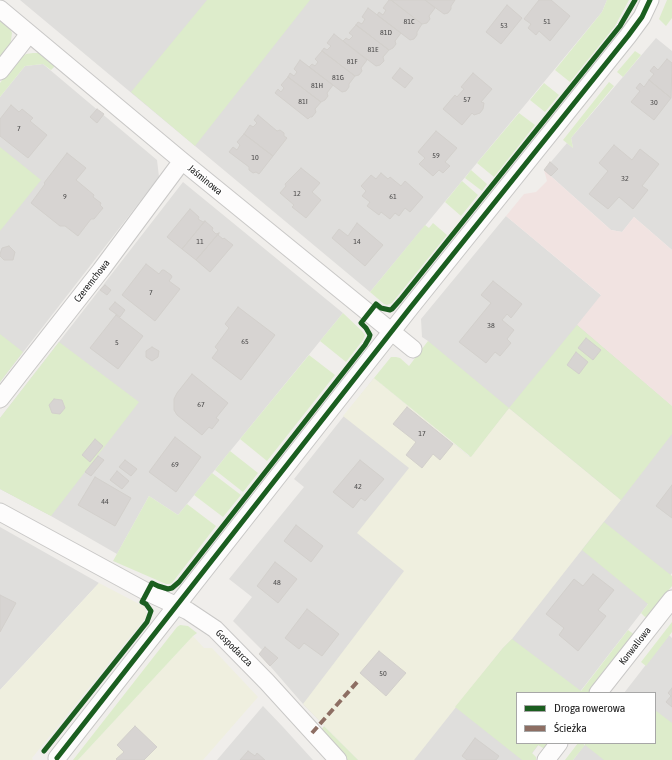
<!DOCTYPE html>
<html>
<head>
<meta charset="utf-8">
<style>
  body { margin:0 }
  #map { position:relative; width:672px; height:760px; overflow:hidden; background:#f0eeeb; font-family:"Asap Condensed",sans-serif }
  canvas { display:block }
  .legend { position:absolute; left:516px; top:692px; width:140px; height:52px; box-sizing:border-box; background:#fff; border:1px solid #a7a7a7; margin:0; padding:5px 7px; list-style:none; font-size:12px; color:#222 }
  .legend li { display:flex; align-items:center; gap:8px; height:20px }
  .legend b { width:20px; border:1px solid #a7a7a7 }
</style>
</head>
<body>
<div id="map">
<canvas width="672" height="760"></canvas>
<ul class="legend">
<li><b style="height:5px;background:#1b5e20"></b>Droga rowerowa</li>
<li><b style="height:5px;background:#8d6e63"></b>Ścieżka</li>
</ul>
</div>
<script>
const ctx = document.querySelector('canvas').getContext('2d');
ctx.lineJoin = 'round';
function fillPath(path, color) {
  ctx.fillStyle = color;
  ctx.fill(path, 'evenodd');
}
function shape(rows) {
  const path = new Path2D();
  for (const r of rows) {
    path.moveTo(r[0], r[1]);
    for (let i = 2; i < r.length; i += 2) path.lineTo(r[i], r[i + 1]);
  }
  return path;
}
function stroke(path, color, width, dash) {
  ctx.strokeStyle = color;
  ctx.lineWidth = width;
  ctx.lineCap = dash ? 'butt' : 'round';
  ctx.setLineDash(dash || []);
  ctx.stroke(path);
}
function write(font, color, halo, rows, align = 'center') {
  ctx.font = font + ' "Asap Condensed",sans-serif';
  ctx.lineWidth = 3;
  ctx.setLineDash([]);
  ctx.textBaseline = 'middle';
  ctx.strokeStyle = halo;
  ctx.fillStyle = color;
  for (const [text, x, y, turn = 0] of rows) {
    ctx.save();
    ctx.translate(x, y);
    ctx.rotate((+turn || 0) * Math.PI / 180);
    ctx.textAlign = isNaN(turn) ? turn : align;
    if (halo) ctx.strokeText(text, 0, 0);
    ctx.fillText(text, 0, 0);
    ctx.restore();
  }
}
fillPath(shape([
  [20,0,607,0,602,12,370,292],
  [656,38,672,51,672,250,634,217,622,232,611,230,544,170,567,143,573,148,571,138],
  [43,64,157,160,159,177,0,382,0,97,25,66],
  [183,182,343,313,178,515,149,496,117,554,51,516,0,489,0,418],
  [506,216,602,296,578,325,672,406,672,573,579,693,517,693,517,743,540,743,527,760,358,760,303,704,270,666,259,654,262,650,233,621,252,597,229,579,304,487,294,479,374,378,470,457,428,341,422,337,421,319],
  [0,527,99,583,0,690],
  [669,635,672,638,672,760,573,760,586,743,655,743,655,693,624,693],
  [263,706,283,727,313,760,217,760]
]), '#dfdedc');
fillPath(shape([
  [544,170,611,230,622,232,634,217,672,250,672,406,577,325,601,295,506,216,524,194,536,192,547,181]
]), '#f1e3e1');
fillPath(shape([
  [374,378,470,457,509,408,621,500,512,639,503,648,414,760,358,760,303,704,404,571,357,533,409,468,343,416],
  [99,583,145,607,147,616,32,758,33,760,0,760,0,690],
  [193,636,204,648,212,648,258,697,203,760,78,760]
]), '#efefdf');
fillPath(shape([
  [207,0,310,0,195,146,131,92],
  [607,0,629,0,615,26,570,82,555,70,602,12],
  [667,0,672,0,672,18,666,26,659,19],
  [0,18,10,28,12,33,10,47,0,59],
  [635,51,641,55,623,77,617,72],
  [33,53,41,53,57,64,51,70,43,64,25,66,0,97,0,83,17,61,26,54],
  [609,82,614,86,571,138,573,148,563,140],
  [544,83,559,95,545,112,530,100],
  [519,113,535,125,494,177,477,163],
  [0,147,41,180,0,231],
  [471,170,487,184,482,191,465,178],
  [462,181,478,195,461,216,445,202],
  [433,223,447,235,392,303,387,305,384,304,370,292,425,225,429,228],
  [343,313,362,331,365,335,363,340,346,362,320,341],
  [577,325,672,406,672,434,621,500,509,408,471,457,374,378,391,357,396,357,400,358,409,366,428,341,509,408],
  [0,334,23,352,0,382],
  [59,342,139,402,51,516,0,489,0,418],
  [309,355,335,375,267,461,240,439],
  [230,451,258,473,243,492,215,470],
  [212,473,241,495,223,517,194,495],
  [149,496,178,515,187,504,216,526,172,583,169,584,166,584,113,561],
  [604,522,672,576,672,586,648,616,645,617,641,613,648,604,582,550],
  [672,622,672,632,646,666,641,662],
  [180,625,188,626,197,633,193,636,78,760,73,760,177,627],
  [628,630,635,635,589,693,517,693,517,743,550,743,546,748,543,748,538,745,532,753,536,757,536,760,522,760,455,707,503,648,512,639,581,691],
  [655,710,672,723,672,760,604,760,585,745,573,760,565,760,578,743,582,743,585,745,586,743,655,743],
  [324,726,358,760,347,760,321,730]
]), '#ddeccb');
const building = shape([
  [389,0,391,0,422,24,417,32,417,35,414,39,410,40,377,15,379,12,383,15,386,10,383,8,389,0],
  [391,0,425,0,435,8,429,16,430,19,427,23,422,24,391,0],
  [425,0,455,0,451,6,451,9,448,13,444,14,425,0],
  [539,0,551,0,570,16,550,41,539,31,536,35,528,28,531,24,524,19,539,0],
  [507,5,522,18,501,44,486,32,507,5],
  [368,8,401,33,395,41,396,44,393,48,389,50,356,25,358,22,362,24,365,19,362,17,368,8],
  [356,25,389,50,383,57,384,61,380,65,376,66,343,41,346,38,349,40,353,36,349,33,356,25],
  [334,34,367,60,361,68,362,71,359,75,355,76,322,51,324,48,327,50,331,46,327,43,334,34],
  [322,51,355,76,349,84,349,87,346,91,342,92,309,67,312,64,315,66,318,62,315,59,322,51],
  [667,59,672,63,671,98,649,80,654,74,650,71,654,66,658,70,667,59],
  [300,60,333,85,327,93,328,96,325,100,321,102,288,77,290,73,294,76,297,72,294,69,300,60],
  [400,68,413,78,405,88,392,78,400,68],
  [473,73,492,89,481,102,484,103,483,109,480,113,474,115,472,113,462,125,443,109,455,95,457,97,464,89,461,87,473,73],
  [288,77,321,102,315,109,316,112,312,117,310,117,308,119,275,93,278,89,281,92,284,88,281,85,288,77],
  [649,80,671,98,654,120,631,102,640,91,636,88,640,83,644,87,649,80],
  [11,105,19,112,22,109,33,118,30,121,47,135,28,158,0,136,0,119,11,105],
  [97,109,104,114,97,123,90,117,97,109],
  [258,115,277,131,280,130,284,133,284,136,287,138,273,156,244,134,250,125,253,127,257,123,254,120,258,115],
  [436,131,457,148,445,162,450,166,443,173,439,170,433,176,419,164,425,158,418,152,436,131],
  [244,134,273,156,259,174,256,172,253,173,249,170,249,167,229,152,233,147,237,150,240,145,237,142,244,134],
  [614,145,632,160,640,149,659,164,642,186,648,190,633,209,619,197,608,209,589,194,608,171,599,163,614,145],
  [67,153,86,168,76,180,94,195,93,197,101,203,100,205,103,208,94,219,91,219,78,236,65,226,60,226,31,203,45,184,44,183,67,153],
  [550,162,558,169,551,176,544,170,550,162],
  [301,168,320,183,312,192,321,200,306,218,292,207,294,205,280,193,286,186,285,184,301,168],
  [381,173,388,179,390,177,401,186,405,181,423,197,410,212,405,208,399,216,395,213,390,219,381,212,379,215,367,206,370,202,362,196,366,191,361,186,371,175,376,179,381,173],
  [190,209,199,217,198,219,203,222,205,221,182,249,167,237,190,209],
  [205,221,213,228,212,230,216,234,219,233,196,260,182,249,205,221],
  [357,223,383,245,365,266,332,238,339,229,348,236,357,223],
  [219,233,218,235,223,239,224,238,233,245,210,272,196,260,219,233],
  [9,246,15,252,13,260,4,260,0,256,0,254,2,248,9,246],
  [146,264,159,274,162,270,164,270,171,275,172,277,169,281,180,289,155,321,122,295,146,264],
  [493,281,522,304,511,318,507,314,502,320,514,330,507,339,511,343,500,356,495,352,486,363,459,342,491,303,481,295,493,281],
  [105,285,111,290,107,295,100,290,105,285],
  [115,302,125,310,120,317,109,309,115,302],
  [238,307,275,335,241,380,212,358,218,350,215,347,229,328,225,324,238,307],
  [116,315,143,336,118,369,90,348,116,315],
  [586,338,601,350,593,360,578,348,586,338],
  [152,347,159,351,158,357,152,361,146,357,146,351,152,347],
  [576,352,588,362,579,374,567,365,576,352],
  [192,374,228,403,216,418,219,420,212,429,209,427,202,435,177,415,174,410,174,399,177,393,192,374],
  [54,399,62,400,65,408,60,414,52,413,49,405,54,399],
  [407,407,453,444,440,460,433,454,422,468,406,455,416,442,393,424,407,407],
  [175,437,201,457,176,492,149,472,175,437],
  [95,439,103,446,90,462,82,455,95,439],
  [98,456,104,460,91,476,85,472,98,456],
  [125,460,137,469,131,476,119,467,125,460],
  [360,460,384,479,365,501,361,498,353,508,333,492,360,460],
  [117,471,129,481,122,489,110,480,117,471],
  [95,477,131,498,115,526,78,505,95,477],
  [672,485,672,518,656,506,672,485],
  [296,525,323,546,311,562,284,541,296,525],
  [275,562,297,579,278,603,257,586,275,562],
  [593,574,614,590,598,610,606,616,578,651,559,635,564,628,546,614,574,579,583,586,593,574],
  [0,595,16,603,0,632,0,595],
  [307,609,339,634,322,656,304,643,299,649,285,638,307,609],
  [265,647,278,658,270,666,259,654,265,647],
  [379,651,406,673,386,696,360,673,379,651],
  [672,688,672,707,666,702,671,696,668,693,672,688],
  [135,726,157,747,144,760,117,760,116,759,124,752,117,745,135,726],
  [475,738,499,756,496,760,467,760,462,756,475,738],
  [248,751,255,756,257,753,265,760,240,760,248,751]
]);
fillPath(building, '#d7d4d2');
stroke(building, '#d3d0cc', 1);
const street = shape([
  [0,9,182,161,413,349],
  [0,71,29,34],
  [0,399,101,270,182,161],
  [0,512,147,592,188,611,215,629,267,682,338,760],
  [598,693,672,599],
  [57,758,410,308,628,36,642,17,650,0],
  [546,760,559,743]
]);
stroke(street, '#c9c8c7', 19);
stroke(street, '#fdfcfc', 17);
stroke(shape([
  [312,733,358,681]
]), '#8d6e63', 4, [8, 4]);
stroke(shape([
  [44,751,147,622,151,611,146,604,142,602,152,583,158,586,168,589,172,588,179,582,365,345,369,338,370,335,366,328,361,323,376,304,381,308,390,310,392,309,400,300,620,26,635,0],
  [57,758,410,308,628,36,642,17,650,0]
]), '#1b5e20', 5);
write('8px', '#4f4e4e', null, [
  ["81C",409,21],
  ["51",547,21],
  ["53",504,25],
  ["81D",386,32],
  ["81E",373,49],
  ["81F",352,61],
  ["81G",338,77],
  ["81H",317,85],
  ["57",467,99],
  ["81I",303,101],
  ["30",654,102],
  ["7",19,128],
  ["59",436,155],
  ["10",255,157],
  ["32",625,178],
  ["12",297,193],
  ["9",65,196],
  ["61",393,196],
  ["11",200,241],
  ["14",357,241],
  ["7",151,292],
  ["38",491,325],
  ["65",245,341],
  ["5",117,342],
  ["67",201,404],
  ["17",422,433],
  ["69",175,464],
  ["42",358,486],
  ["44",105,501],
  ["48",277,582],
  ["50",383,673]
]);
write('10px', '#222', '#fff', [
  ["Jaśminowa",205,180,39],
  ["Czeremchowa",92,281,-52],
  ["Konwaliowa",635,646,-52],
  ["Gospodarcza",234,648,45]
]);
</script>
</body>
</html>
